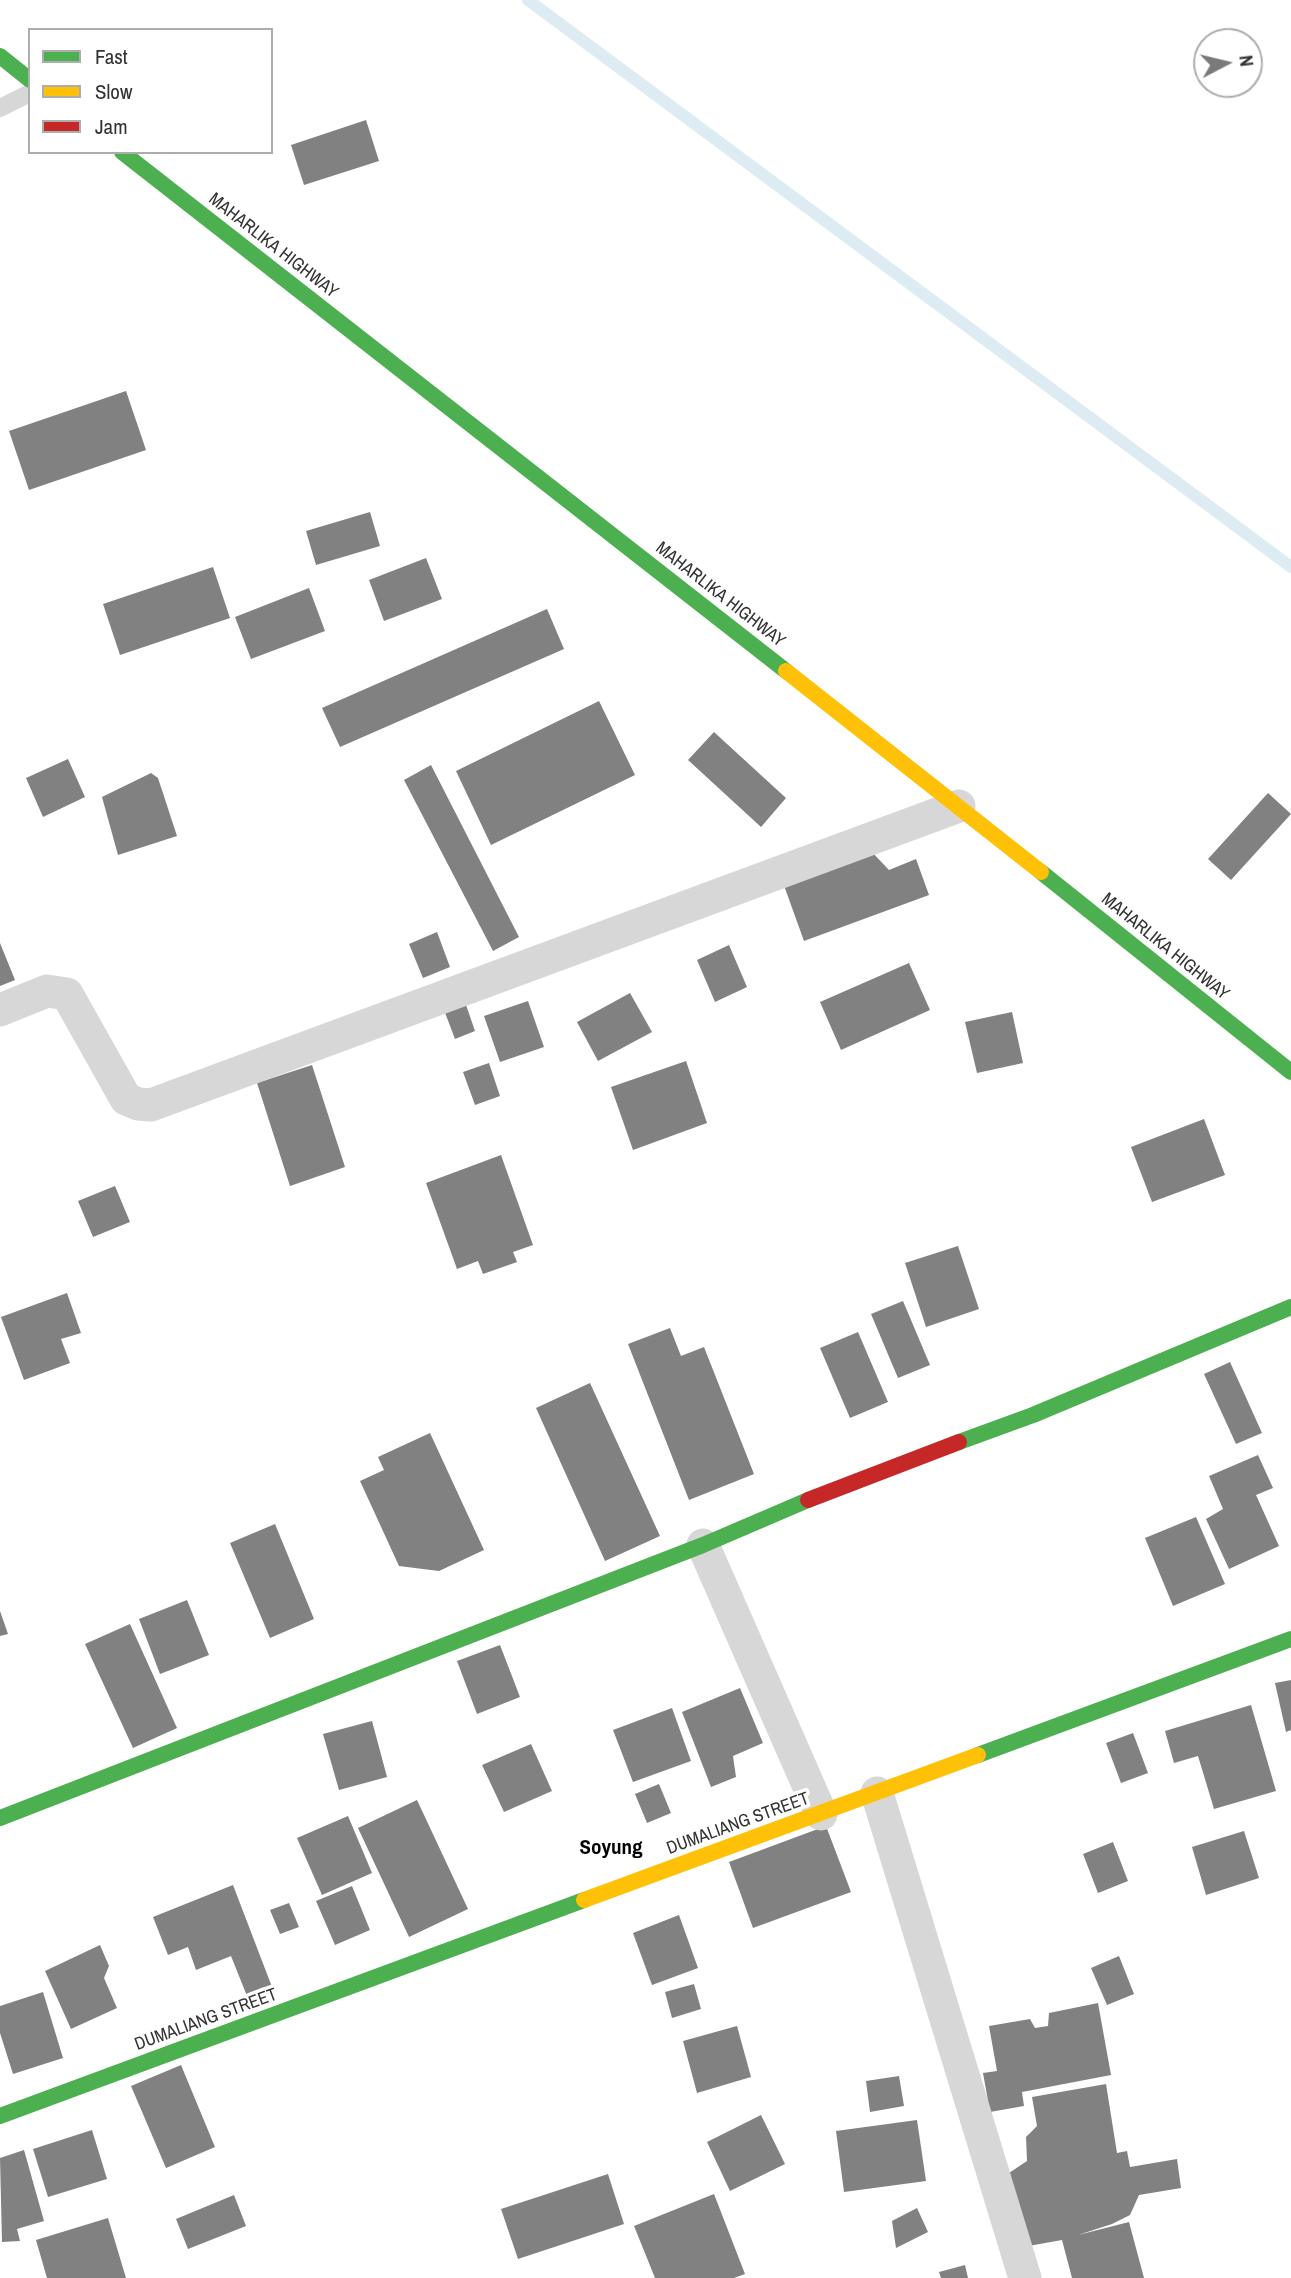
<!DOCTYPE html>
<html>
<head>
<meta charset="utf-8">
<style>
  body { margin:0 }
  #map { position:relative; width:1291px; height:2278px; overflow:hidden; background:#fff; font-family:"Archivo Narrow",sans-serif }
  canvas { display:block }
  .legend { position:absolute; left:28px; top:28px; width:245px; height:126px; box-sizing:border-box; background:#fff; border:2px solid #adadad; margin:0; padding:9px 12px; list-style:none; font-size:21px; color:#333 }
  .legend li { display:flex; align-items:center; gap:14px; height:35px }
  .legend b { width:35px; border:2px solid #adadad }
  .north { position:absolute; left:1193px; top:28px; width:70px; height:70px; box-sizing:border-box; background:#fff; border:2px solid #adadad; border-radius:50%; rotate:83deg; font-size:19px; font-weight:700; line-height:28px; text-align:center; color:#333 }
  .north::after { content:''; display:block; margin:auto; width:24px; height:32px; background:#7a7a7a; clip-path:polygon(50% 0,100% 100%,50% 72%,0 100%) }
</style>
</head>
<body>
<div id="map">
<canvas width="1291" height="2278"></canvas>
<ul class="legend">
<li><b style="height:9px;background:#4caf50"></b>Fast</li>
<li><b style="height:9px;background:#ffc107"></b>Slow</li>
<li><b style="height:9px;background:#c62828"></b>Jam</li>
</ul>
<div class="north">N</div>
</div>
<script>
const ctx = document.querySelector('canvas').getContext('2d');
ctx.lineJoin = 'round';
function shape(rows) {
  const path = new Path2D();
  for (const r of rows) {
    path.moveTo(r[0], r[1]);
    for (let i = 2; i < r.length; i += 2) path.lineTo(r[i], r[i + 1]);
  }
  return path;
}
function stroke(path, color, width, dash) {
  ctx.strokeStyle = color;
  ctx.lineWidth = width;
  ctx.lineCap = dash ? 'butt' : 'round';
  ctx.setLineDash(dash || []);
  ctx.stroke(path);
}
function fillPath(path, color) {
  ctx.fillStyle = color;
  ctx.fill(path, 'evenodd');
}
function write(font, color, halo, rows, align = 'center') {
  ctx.font = font + ' "Archivo Narrow",sans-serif';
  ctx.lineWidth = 7;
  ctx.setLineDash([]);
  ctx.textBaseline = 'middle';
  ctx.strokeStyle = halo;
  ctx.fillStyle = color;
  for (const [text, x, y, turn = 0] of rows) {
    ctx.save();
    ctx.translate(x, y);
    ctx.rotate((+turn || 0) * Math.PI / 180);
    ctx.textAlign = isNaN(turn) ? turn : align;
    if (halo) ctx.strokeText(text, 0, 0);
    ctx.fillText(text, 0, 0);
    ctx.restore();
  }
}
stroke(shape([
  [528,0,1291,567]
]), '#ddebf2', 12);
fillPath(shape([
  [366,120,379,161,304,185,291,145],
  [126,391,146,450,29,490,9,431],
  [370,512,380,546,316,565,306,531],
  [426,558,442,599,384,621,369,580],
  [213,567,230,618,120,655,103,604],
  [309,588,325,631,251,659,235,617],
  [547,609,564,649,340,747,322,708],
  [599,701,635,775,491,845,456,771],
  [714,732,786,798,761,827,688,760],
  [68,759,85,797,43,817,26,778],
  [431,765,519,937,493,951,404,780],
  [151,773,158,778,177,836,118,855,102,797],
  [1268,793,1291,814,1231,880,1208,859],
  [869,849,889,870,916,859,929,895,804,941,782,880],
  [437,932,450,967,423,978,409,944],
  [0,943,15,980,0,986],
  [729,945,747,987,715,1002,697,960],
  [909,963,930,1010,841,1050,820,1002],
  [630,993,652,1032,598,1061,577,1022],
  [528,1001,544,1047,500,1062,484,1016],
  [465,1002,475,1031,455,1039,444,1010],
  [1012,1012,1023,1063,977,1073,965,1022],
  [686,1061,707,1123,633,1150,611,1087],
  [489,1063,500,1096,475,1105,463,1072],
  [312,1065,345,1167,290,1186,257,1083],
  [1204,1119,1225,1175,1152,1202,1131,1147],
  [501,1155,533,1245,513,1252,517,1262,483,1274,478,1261,457,1269,426,1183],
  [115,1186,130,1222,93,1237,78,1201],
  [958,1246,979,1309,926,1327,905,1263],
  [67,1293,81,1333,61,1339,70,1363,24,1380,1,1317],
  [903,1301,930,1365,898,1378,871,1314],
  [670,1328,681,1356,704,1347,754,1474,689,1500,628,1344],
  [858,1332,888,1402,850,1418,820,1348],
  [1230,1362,1262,1433,1236,1444,1204,1374],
  [590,1383,660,1536,605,1561,536,1408],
  [430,1433,484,1550,439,1571,399,1566,360,1481,384,1470,378,1457],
  [1258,1455,1273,1488,1256,1495,1279,1546,1229,1569,1206,1519,1223,1509,1209,1476],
  [1196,1517,1225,1584,1173,1606,1145,1538],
  [275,1524,314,1619,270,1638,230,1543],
  [187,1600,209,1655,160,1674,139,1619],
  [0,1611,8,1634,0,1636],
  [130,1624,177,1728,133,1748,85,1644],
  [500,1645,520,1697,477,1714,457,1661],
  [1291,1680,1291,1730,1286,1732,1275,1683],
  [740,1688,763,1743,733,1756,736,1777,711,1787,682,1712],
  [1251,1705,1276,1791,1214,1809,1198,1756,1174,1763,1165,1731],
  [672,1708,691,1761,633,1782,613,1730],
  [372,1721,387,1777,339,1790,323,1734],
  [1133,1733,1148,1773,1121,1783,1106,1743],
  [531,1744,552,1791,504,1812,482,1765],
  [659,1784,671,1813,647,1823,635,1794],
  [417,1800,468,1909,409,1937,358,1828],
  [348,1816,372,1873,322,1895,297,1838],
  [826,1826,851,1892,753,1928,729,1862],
  [1244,1831,1259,1878,1206,1895,1192,1847],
  [1113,1842,1128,1881,1098,1893,1083,1854],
  [233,1885,272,1987,247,1996,231,1956,196,1970,188,1947,168,1955,153,1917],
  [352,1886,370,1930,335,1945,316,1901],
  [289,1903,299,1927,280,1934,270,1910],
  [679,1915,698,1968,652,1985,633,1933],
  [100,1945,109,1966,104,1978,117,2008,71,2029,45,1971],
  [1119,1956,1134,1994,1107,2005,1091,1968],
  [694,1984,701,2009,672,2018,665,1992],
  [43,1992,63,2058,13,2074,0,2033,0,2006],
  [1098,2003,1111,2075,1022,2092,1024,2106,990,2112,983,2073,997,2071,989,2026,1030,2019,1035,2028,1048,2026,1049,2013],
  [737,2026,751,2077,697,2093,683,2041],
  [181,2065,215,2147,166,2168,131,2086],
  [899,2076,904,2106,870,2112,866,2081],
  [1106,2084,1117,2153,1127,2151,1130,2167,1177,2159,1181,2188,1139,2195,1130,2215,1112,2224,1078,2235,1129,2222,1144,2278,1072,2278,1062,2240,1023,2247,1003,2177,1027,2161,1026,2137,1037,2126,1032,2097],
  [761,2115,785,2164,730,2191,707,2142],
  [917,2120,926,2181,844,2192,836,2131],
  [92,2130,107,2179,48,2197,33,2149],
  [24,2150,44,2221,17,2229,20,2241,2,2242,0,2158],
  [608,2174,624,2224,518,2259,501,2209],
  [714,2194,745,2274,734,2278,655,2278,634,2226],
  [234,2195,246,2226,188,2249,176,2219],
  [917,2208,928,2232,896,2248,892,2221],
  [108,2218,126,2278,47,2278,36,2240],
  [965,2265,968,2278,941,2278,939,2272]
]), '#818181');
stroke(shape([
  [0,108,30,93]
]), '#d7d7d7', 18);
stroke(shape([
  [0,1010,47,991,67,994,126,1099,138,1104,151,1105,959,806],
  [703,1545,821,1814],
  [877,1793,1025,2278]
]), '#d7d7d7', 33);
stroke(shape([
  [0,56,30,80],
  [122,152,786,671],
  [1041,872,1291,1072],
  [959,1442,1033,1415,1291,1307],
  [978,1755,1291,1639],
  [0,1818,703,1545,808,1500],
  [0,2116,584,1900]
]), '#4caf50', 16);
stroke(shape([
  [786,671,1041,872],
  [584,1900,978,1755]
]), '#ffc107', 16);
stroke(shape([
  [808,1500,959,1442]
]), '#c62828', 16);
write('18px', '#333', '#fff', [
  ["MAHARLIKA HIGHWAY",273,246,38],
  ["MAHARLIKA HIGHWAY",720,595,38],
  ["MAHARLIKA HIGHWAY",1165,947,39],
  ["DUMALIANG STREET",738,1824,-20],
  ["DUMALIANG STREET",206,2020,-20]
]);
write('bold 21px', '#000', '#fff', [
  ["Soyung",611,1848]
]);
</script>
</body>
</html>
